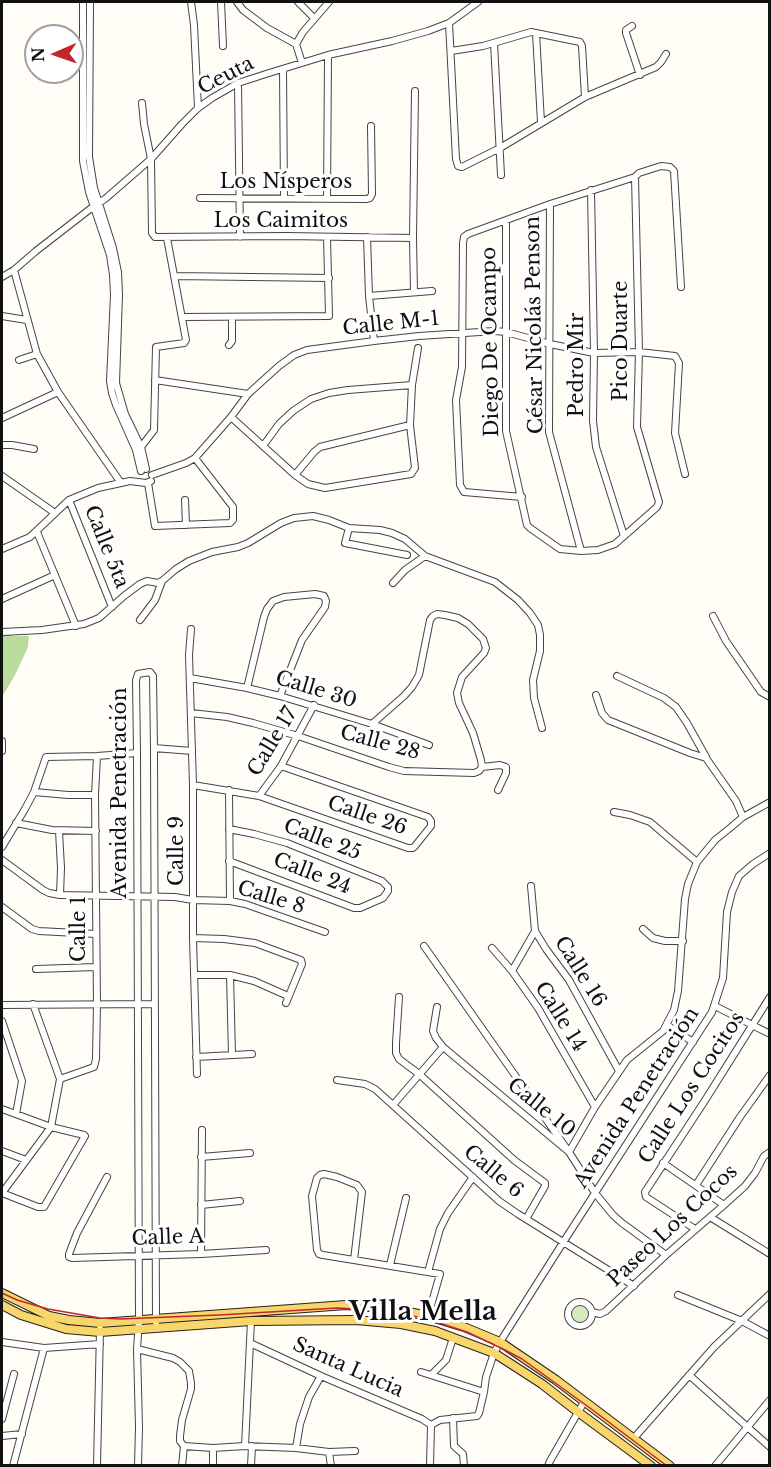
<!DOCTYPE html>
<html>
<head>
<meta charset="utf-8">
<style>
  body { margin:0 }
  #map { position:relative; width:771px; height:1467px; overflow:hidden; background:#fffdf5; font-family:"Libre Baskerville",serif }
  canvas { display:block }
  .frame { position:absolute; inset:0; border:3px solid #111; pointer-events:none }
  .north { position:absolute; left:24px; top:24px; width:60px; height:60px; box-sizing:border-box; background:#fff; border:2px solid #a0a0a0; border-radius:50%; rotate:268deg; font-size:16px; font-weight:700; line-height:24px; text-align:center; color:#111 }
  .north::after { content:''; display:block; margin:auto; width:21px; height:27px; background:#c4262e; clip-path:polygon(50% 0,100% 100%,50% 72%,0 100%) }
</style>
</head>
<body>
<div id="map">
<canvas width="771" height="1467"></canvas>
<div class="frame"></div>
<div class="north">N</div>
</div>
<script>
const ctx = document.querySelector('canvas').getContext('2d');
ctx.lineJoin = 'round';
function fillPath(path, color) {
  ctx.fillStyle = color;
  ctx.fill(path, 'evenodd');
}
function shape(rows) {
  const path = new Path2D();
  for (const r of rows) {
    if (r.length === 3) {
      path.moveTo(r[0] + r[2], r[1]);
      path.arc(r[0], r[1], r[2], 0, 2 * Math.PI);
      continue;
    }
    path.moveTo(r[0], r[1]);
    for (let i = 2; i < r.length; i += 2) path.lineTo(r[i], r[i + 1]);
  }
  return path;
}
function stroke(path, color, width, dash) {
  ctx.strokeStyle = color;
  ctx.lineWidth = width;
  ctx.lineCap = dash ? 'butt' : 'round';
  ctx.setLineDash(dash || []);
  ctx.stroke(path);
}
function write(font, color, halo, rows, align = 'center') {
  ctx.font = font + ' "Libre Baskerville",serif';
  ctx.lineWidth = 6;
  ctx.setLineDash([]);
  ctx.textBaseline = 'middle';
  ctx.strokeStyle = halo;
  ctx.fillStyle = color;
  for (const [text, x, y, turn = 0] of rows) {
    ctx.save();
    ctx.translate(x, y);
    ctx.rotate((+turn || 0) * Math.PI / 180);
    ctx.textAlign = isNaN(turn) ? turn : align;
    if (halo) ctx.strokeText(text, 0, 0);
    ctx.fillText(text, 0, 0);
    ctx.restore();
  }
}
fillPath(shape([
  [580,1313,10]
]), '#d5ebbd');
fillPath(shape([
  [2,633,14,636,29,636,28,647,15,675,2,697]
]), '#b9dc9c');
const minor = shape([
  [83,2,83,161,89,192,110,255,113,275,114,295,110,381,112,393,116,405,136,450,141,471],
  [90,2,89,157,94,188,113,248,118,272,119,295,116,383,125,414,141,447,146,469],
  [191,2,194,25,198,108],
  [221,2,223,46],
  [237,2,243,10,267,28,296,44,302,63],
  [298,2,314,18],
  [449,23,456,159,458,166,462,167,500,148,585,97,656,67,661,62,666,54],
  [632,26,626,30,626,33,640,75],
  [536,33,541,122],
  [494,43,501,175],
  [296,44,303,32,329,2],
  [451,51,483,46,531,32,580,42,582,46,585,97],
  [283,69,284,198],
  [238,83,240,237],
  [142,103,144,124,151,159,152,233,155,237,286,236,413,238],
  [591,190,594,353,593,421,596,447,624,536],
  [200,198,366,199,370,198,372,194,371,126],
  [327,199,328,55],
  [550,204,549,432,581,551],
  [506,221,506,431,527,525,530,528,560,549,581,551,598,550,615,544,657,507,659,502,637,427,639,352,635,177],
  [367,237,369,296,374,341],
  [14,270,37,354,58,392,121,483],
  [174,276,329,278],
  [2,277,14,270,36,251,94,206,105,199,151,159,182,124,198,108,212,98,238,83,269,73,328,55,392,41,428,31,449,23,478,2],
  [414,292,413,238,415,91],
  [369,296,432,291],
  [2,316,27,320],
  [182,317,329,316,327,237],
  [229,345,232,341,232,317],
  [19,360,37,354],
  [155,380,248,394],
  [231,417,295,475,308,484,325,488,411,474,415,468,410,425,412,385,418,348],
  [2,418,58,392],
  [2,445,12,445,34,449],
  [263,446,279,424,293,411,311,399,329,393,348,390,412,385],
  [141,447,154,430,156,347,184,343,186,340,167,238],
  [152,475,186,463,195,458,231,417,248,394,279,366,294,355,307,350,374,341,419,336,495,331,506,332,550,344,594,353,639,352,675,356,679,363,675,433,685,474],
  [295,475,314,452,320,447,410,425],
  [2,476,55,513],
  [148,483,155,526,230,523,233,520,233,507,195,458],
  [522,497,464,492,460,485,456,400,462,367,463,243,464,237,468,234,550,204,635,177,639,173,661,166,670,167,674,171,681,287],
  [69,500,112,607],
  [185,500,186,525],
  [349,528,345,543,407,555],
  [37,532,76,626],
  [2,549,30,537,69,500,98,488,130,481,146,483,151,481],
  [393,583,405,570,425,556],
  [2,599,55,575],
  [713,616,726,641,761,692,770,697],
  [140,620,155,600,162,581],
  [191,629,189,655,193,785,193,938,197,1074],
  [2,632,42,630,84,624,99,618,124,596,140,584,147,581,158,583,162,581,176,569,189,561,212,552,238,547,248,543,281,523,294,518,313,516,329,520,349,528,380,530,392,533,405,539,425,556,495,582,518,600,530,613,538,625,540,635,540,651,533,680,534,698,542,728],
  [617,676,664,698,676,707,687,723,706,757],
  [190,678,247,688,280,696,372,724,429,745],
  [247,688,264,617,267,609,273,601,284,597,315,594,324,596,326,601,325,607,302,640,280,696],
  [596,695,602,713,608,720,690,753,706,758,736,801,743,817],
  [191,713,227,717,253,723,298,736,389,767,404,771,474,773,479,771,482,767,481,760,473,733,459,703,457,693,462,677,484,653,486,648,483,639,468,624,458,618,445,615,437,614,433,616,430,620,419,675,412,687,404,696,372,724],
  [2,741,2,751],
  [154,748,192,751],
  [482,767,500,765,506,767,506,773,498,790],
  [193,785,259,796,408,848,413,848,415,846,431,826,431,821,428,817,281,766],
  [229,790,230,901],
  [34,792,68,795,95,795],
  [259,796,281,766,314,705],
  [614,812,630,815,650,822,697,862],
  [16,823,52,830,96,831],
  [229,829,254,834,287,843,382,881,388,887,388,891,383,898,360,908,354,908,229,861],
  [59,831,61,868,60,895],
  [2,847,25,809,34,792,46,757,97,756,137,753],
  [2,860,43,890,49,893,60,895,175,897,193,900,230,901,245,904,325,932],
  [531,886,535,931,546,949,569,980,619,1071],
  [2,907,32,929,39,931,96,934],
  [643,929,653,938,665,941,683,941],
  [193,938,224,939,255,943,301,960,302,964,286,1003],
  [424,946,569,1152,595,1107,627,1060,663,1031,674,1010,678,991,685,899,688,884,697,862,715,840,730,828,743,817,770,802],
  [492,948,512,971,538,1008,595,1107],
  [36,969,96,967],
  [512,971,535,931],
  [194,975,230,975,254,981,288,996],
  [230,975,232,1055],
  [399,997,396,1043,396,1053,399,1059,419,1074,514,1160,545,1183,545,1186,526,1219],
  [2,1005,155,1004],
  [715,1006,770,1034],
  [437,1007,433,1031,436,1038,443,1047,569,1152,595,1193,613,1215,622,1223,666,1255],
  [2,1021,22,1081,16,1114],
  [667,1025,693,1042],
  [196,1057,252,1054],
  [60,1079,94,1067,96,1059,97,1004,95,795,97,756],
  [337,1080,365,1084,375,1089,499,1201,518,1214,634,1286],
  [393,1105,443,1047],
  [2,1109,51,1127,84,1135,85,1136,44,1207,38,1207,2,1193],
  [2,1151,26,1160],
  [201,1157,250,1153],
  [663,1163,724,1205],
  [107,1177,77,1233,69,1254,69,1257,72,1258,201,1254,266,1250],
  [696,1185,740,1117,770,1075],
  [2,1193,51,1127,60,1079,33,1004],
  [201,1205,240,1201],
  [710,1217,770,1254],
  [695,1229,646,1197,645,1192,704,1102,770,997],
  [201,1254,202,1130],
  [354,1260,362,1192,357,1185,337,1177,324,1174,320,1175,317,1178,312,1196,317,1250,319,1254,323,1255,440,1274,428,1316],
  [390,1265,406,1198],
  [428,1272,440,1229,448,1213,473,1177],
  [678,1295,742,1321,770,1336],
  [580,1314,12],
  [592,1312,600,1314,606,1311,666,1255,724,1205,745,1186,755,1173,764,1156,770,1152],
  [2,1342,44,1348,100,1344],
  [250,1343,321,1376,422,1419,431,1425],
  [137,1349,173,1358,180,1362,189,1371,191,1383,191,1389,182,1420,180,1436,180,1441,184,1446,213,1448,245,1446,296,1448,329,1452,355,1451],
  [421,1372,484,1392,479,1413,477,1416,440,1420,431,1425],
  [431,1375,446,1360,453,1338],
  [689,1375,770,1447],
  [484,1392,486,1377,494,1353,500,1342,564,1241,712,1012,723,978,727,912,732,892,739,876,753,864,770,853],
  [453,1418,454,1446,463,1454,464,1466],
  [2,1419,14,1374],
  [2,1436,22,1434],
  [634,1438,714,1347,770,1294],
  [245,1446,251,1321],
  [213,1448,213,1466],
  [296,1448,300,1424,309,1397,321,1376],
  [329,1452,331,1466],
  [13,1466,44,1348],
  [97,1466,100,1329],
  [138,1466,139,1427,137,1349,139,1320,137,753,136,680,138,674,150,672,153,676,154,748,156,1322],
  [182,1466,184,1446],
  [251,1466,252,1446],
  [430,1466,431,1425],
  [548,1466,550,1461,584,1402],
  [715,1466,770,1400]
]);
const major = shape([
  [2,1293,49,1316,69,1320,100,1323,346,1305,394,1309,428,1316,464,1327,500,1342,556,1380,670,1466],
  [2,1305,21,1315,66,1329,100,1332,251,1321,356,1320,401,1324,435,1331,494,1353,542,1384,578,1412,651,1466]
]);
stroke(minor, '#444', 8);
stroke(major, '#222', 10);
stroke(minor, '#fff', 6);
stroke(major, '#f9d66b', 8);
stroke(shape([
  [2,1293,17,1300,48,1309,100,1318,120,1319,219,1315,337,1308,391,1311,427,1319,467,1332,503,1349,522,1359,590,1408,667,1466]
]), '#c4262e', 1.5);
write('20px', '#111', '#fff', [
  ["Ceuta",226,76,-27],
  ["Los Nísperos",286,182],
  ["Los Caimitos",281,221],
  ["Calle M-1",391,324,-6],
  ["César Nicolás Penson",535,325,-91],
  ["Pico Duarte",621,341,-90],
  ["Diego De Ocampo",491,342,-91],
  ["Pedro Mir",577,365,-90],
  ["Calle 5ta",106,547,68],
  ["Calle 30",316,690,17],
  ["Calle 17",273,742,-59],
  ["Calle 28",380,743,15],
  ["Avenida Penetración",120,793,-90],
  ["Calle 26",367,816,19],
  ["Calle 25",322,840,21],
  ["Calle 9",177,851,-90],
  ["Calle 24",312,874,21],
  ["Calle 8",271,898,17],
  ["Calle 1",79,929,-90],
  ["Calle 16",580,972,58],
  ["Calle 14",560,1017,58],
  ["Calle Los Cocitos",692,1088,-57],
  ["Avenida Penetración",637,1098,-57],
  ["Calle 10",541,1108,39],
  ["Calle 6",493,1172,40],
  ["Paseo Los Cocos",673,1226,-43],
  ["Calle A",168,1238,-2],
  ["Santa Lucia",348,1368,24]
]);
write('bold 26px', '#111', '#fff', [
  ["Villa Mella",423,1313]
]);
</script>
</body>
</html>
